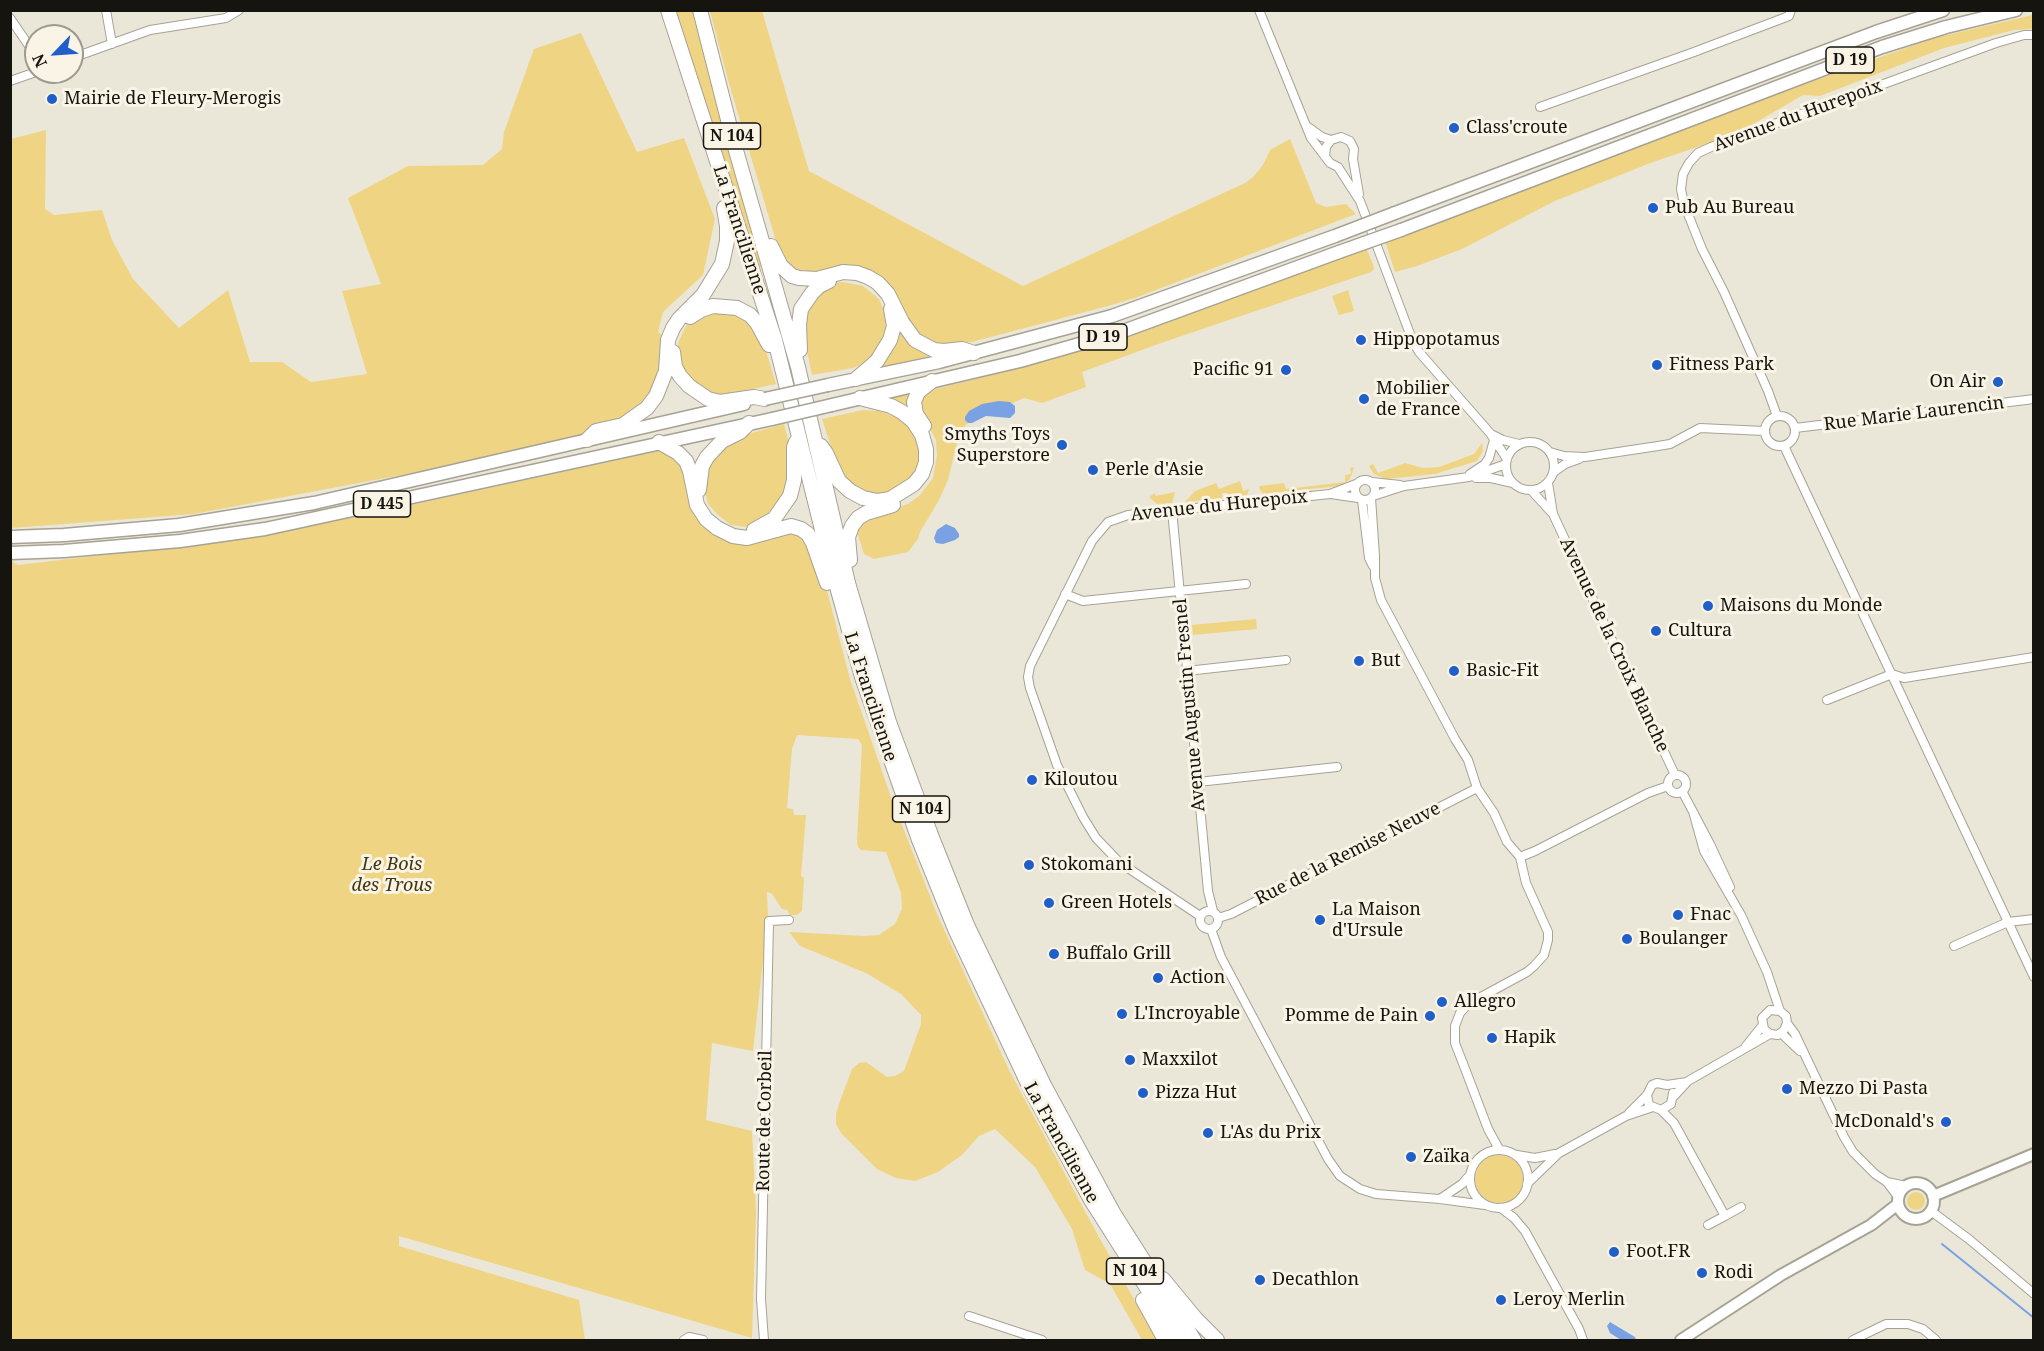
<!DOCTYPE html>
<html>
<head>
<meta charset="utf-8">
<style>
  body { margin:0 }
  #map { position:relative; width:2044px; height:1351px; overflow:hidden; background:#ebe7d8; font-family:"Noto Serif",serif }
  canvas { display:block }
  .frame { position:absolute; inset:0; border:12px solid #15140f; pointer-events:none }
  .north { position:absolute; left:24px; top:24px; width:60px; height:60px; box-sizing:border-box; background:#f9f4e5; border:2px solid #9e9a8f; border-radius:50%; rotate:245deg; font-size:16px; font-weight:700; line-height:24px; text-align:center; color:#15140f }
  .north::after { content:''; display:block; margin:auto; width:21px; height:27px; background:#205eca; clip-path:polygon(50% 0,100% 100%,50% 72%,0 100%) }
</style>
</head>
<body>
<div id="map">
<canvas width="2044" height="1351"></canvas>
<div class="frame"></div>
<div class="north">N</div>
</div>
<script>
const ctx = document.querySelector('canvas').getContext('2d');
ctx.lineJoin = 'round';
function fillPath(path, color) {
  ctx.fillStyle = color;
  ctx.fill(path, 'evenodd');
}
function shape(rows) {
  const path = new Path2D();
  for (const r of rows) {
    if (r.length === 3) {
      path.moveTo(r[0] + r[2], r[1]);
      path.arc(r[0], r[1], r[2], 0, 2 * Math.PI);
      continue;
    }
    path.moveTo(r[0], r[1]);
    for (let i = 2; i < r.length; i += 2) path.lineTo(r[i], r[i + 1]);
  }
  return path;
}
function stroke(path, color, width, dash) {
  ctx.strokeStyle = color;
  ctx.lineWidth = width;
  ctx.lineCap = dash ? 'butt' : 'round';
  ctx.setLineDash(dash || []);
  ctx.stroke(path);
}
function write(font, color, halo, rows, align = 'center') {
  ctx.font = font + ' "Noto Serif",serif';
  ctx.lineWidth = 6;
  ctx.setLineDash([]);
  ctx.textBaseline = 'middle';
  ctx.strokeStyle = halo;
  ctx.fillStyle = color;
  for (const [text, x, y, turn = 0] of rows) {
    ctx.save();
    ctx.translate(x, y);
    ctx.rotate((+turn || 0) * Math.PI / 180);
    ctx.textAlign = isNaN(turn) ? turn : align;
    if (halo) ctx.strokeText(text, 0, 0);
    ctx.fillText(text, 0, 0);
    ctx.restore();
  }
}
fillPath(shape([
  [674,11,695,11,706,62,762,267,758,268],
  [710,11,762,11,809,171,1023,286,1245,183,1253,177,1263,165,1270,150,1290,139,1316,203,1326,207,1346,204,1356,214,1135,298,1108,306,972,342,955,344,938,343,927,340,916,331,906,320,897,299,886,282,872,271,854,266,837,266,807,274,797,271,787,264,779,251,728,80],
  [2033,15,2033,29,2014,30,1944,48,1820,96,1803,95,1755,123,1718,140,1653,162,1555,201,1462,249,1417,266,1395,272,1385,241,1771,96,1934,38],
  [581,33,637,152,684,138,715,219,703,275,663,312,658,332,668,340,656,396,587,440,194,514,11,528,11,139,46,130,45,209,54,215,102,210,112,240,133,279,179,328,228,290,250,362,282,362,311,382,367,374,342,291,381,284,348,198,408,166,483,165,502,149,504,132,534,49],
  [1366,248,1373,264,1374,269,1371,272,1161,343,1082,372,1086,387,1042,403,1024,398,1013,403,999,401,965,420,968,423,960,430,948,480,939,500,920,532,918,539,908,552,874,559,864,554,856,529,864,520,877,514,908,504,920,495,933,478,937,455,936,440,921,411,921,402,925,395,931,390,1047,361,1130,336],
  [843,282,863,286,879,299,885,313,886,332,878,349,865,363,853,368,812,375,804,337,806,309,811,298,833,283],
  [1348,290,1354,311,1339,315,1332,296],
  [703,312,738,314,748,318,762,338,776,384,721,396,701,390,679,365,678,343,686,326],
  [901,332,931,356,927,359,883,369,880,366,896,334],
  [911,392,910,411,888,399],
  [863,410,878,411,900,418,916,432,922,456,917,475,888,495,866,493,856,488,843,476,837,465,822,419],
  [784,424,790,447,789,478,779,507,757,524,746,527,731,525,718,515,708,504,704,489,705,474,711,460,720,449,744,435],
  [1481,435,1483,451,1477,461,1435,474,1386,479,1374,474,1369,466,1373,464,1378,473,1405,463,1423,468,1439,467,1474,454,1482,443],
  [668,449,678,453,697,505,733,536,801,529,818,556,850,679,891,797,937,914,1009,1070,1100,1239,1157,1340,1142,1340,1110,1284,1085,1270,1072,1229,1035,1167,995,1129,979,1136,962,1155,938,1172,915,1181,896,1178,877,1169,841,1133,836,1124,836,1114,839,1104,852,1069,859,1063,866,1062,887,1077,895,1076,904,1071,921,1024,921,1015,901,994,866,973,800,946,789,932,864,936,879,935,895,924,902,909,901,893,886,852,861,850,858,847,857,842,862,745,858,739,797,735,792,749,787,808,793,809,794,815,806,815,801,876,804,878,802,911,796,915,790,915,787,910,782,909,772,894,767,892,768,916,753,1051,712,1043,706,1120,752,1131,756,1212,752,1338,399,1236,399,1246,579,1300,585,1340,11,1340,11,561,18,565,60,560,180,546,265,533,384,511],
  [1354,467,1352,474,1349,480,1339,486,1263,494,1259,488,1260,486,1284,483,1286,489,1345,482,1345,475,1351,474,1350,468],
  [1240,481,1243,491,1249,489,1247,495,1230,497,1227,493,1222,493,1222,498,1185,502,1195,491,1216,483,1219,489],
  [1175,492,1172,503,1157,504,1149,497,1155,493,1156,496],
  [1256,619,1257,629,1193,635,1192,625],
  [1499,1179,24],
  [1916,1201,9]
]), '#efd483');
fillPath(shape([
  [999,401,1010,402,1015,406,1015,413,1010,418,986,416,972,423,968,423,965,420,965,417,969,411,982,404],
  [946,524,955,528,959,534,959,537,955,540,943,544,936,543,934,538,937,530],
  [1610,1322,1635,1337,1636,1340,1621,1340,1610,1333,1607,1326]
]), '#7aa1e4');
stroke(shape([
  [1942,1244,2034,1318]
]), '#7aa1e4', 2);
const street = shape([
  [106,10,112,44],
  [1259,10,1311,138,1330,163,1338,167,1360,201,1413,342,1419,352,1490,433,1507,459],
  [10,18,36,56],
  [72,58,150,30,226,18,239,10],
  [10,81,36,72],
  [1540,107,1694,52,1789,16,1791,10],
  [1308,127,1322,137,1331,140],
  [1325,156,1326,147,1331,140,1341,137,1350,141,1354,149,1353,159,1359,194],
  [1780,431,15],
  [1777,416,1768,391,1724,292,1702,249,1684,204,1681,189,1683,174,1689,163,1698,153,1711,147,1996,43,2024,35,2034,35],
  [1795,428,2034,399],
  [1491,434,1503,440,1519,444],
  [1530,466,24],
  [1784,446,2034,977],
  [1550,452,1564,456,1585,457,1658,446,1670,444,1700,428,1764,431],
  [1554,472,1565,464,1579,459],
  [1470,474,1485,464,1489,458,1494,440],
  [1476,478,1491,478,1513,483],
  [1365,490,10],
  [1372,482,1400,485],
  [1548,483,1553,514,1675,775],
  [1531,490,1552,513],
  [1331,494,1358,498],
  [1373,496,1404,486,1469,477,1506,464],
  [1371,498,1375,556,1375,578,1381,600,1455,739,1468,760,1477,788,1494,813,1507,842,1520,857,1535,851,1648,793,1668,786],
  [1362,500,1369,558,1373,566],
  [1172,510,1208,891,1213,911],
  [1065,594,1083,601,1246,584],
  [1187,671,1286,660],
  [1827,700,1892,674,1904,678,2034,657],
  [1677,784,9],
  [1198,782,1337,767],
  [1682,791,1710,844,1730,887],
  [1694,815,1704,851,1741,915,1767,972,1780,1011,1786,1016,1787,1023,1784,1030,1778,1035,1770,1034,1764,1029,1762,1018,1770,1010,1780,1011],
  [1209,920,9],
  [1200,916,1119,862,1096,838,1083,817,1057,765,1030,688,1028,677,1030,666,1092,541,1108,522,1128,515,1330,494,1356,484],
  [1218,918,1231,914,1477,788],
  [1211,929,1221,957,1328,1159,1340,1176,1360,1189,1376,1194,1440,1199,1485,1205],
  [1954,946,2008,922,2034,919],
  [1787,1023,1795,1034,1844,1137,1853,1152,1875,1174,1887,1182,1898,1197],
  [1781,1033,1800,1051],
  [1746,1046,1762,1026],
  [1647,1095,1649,1105,1661,1110,1671,1104,1673,1093],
  [1674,1096,1688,1081,1770,1034],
  [1661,1110,1674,1123,1725,1216,1708,1225],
  [1629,1113,1647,1095,1652,1085,1657,1083,1667,1085,1687,1082],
  [1499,1149,1488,1129,1464,1066,1455,1043,1455,1026,1460,1013,1468,1004,1527,972,1534,966,1544,955,1548,940,1548,932,1526,883,1520,857],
  [1499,1179,29],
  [1517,1155,1535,1158,1555,1154],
  [1887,1182,1906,1186],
  [1527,1184,1559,1153,1626,1116,1653,1107],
  [1440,1199,1462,1184,1469,1176],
  [1501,1208,1514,1218,1525,1231,1579,1329,1583,1340],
  [1931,1211,1970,1240,2034,1294],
  [1725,1216,1741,1207],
  [969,1316,1042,1340],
  [684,1340,689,1337,703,1340],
  [764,1340,761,1299,769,921,789,920],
  [1853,1340,1886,1324,1908,1324,1923,1329,1936,1340]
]);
const secondary = shape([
  [1916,1201,18],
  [1933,1196,2034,1154],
  [1681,1340,1781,1275,1871,1225,1898,1204]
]);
const primary = shape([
  [1395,213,1876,32,1943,10],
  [1401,230,1882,47,1946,27,2016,10],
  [828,385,939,362,1112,316,1335,236],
  [832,405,1020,361,1118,333,1339,252],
  [10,537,64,535,179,525,314,503,744,404],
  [10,553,64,551,180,541,265,529,772,419]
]);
const highway = shape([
  [668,10,775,340,829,558,862,677,919,840,955,929,1032,1092,1091,1200,1180,1340],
  [700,10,735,147,798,367,848,583,889,722,931,835,967,925,1044,1085,1114,1214,1194,1340],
  [771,246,781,266,792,276,799,278,817,279,843,272,857,273,868,277,878,283,888,294,902,322,915,340,934,350,944,351,962,349,974,353],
  [690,317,701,310,713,306,737,308,750,315,757,323,769,345],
  [800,350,799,325,801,309,812,293,819,286,829,281],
  [673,352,675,367,680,376,689,386,708,399,720,402,754,397,765,399],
  [856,379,877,361,890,340,894,326,891,309],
  [924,426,916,414,914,402,918,392,932,381],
  [587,440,596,431,623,425,647,408,656,396,666,371,668,340,673,328,679,319,703,295,722,264,727,241,727,226,724,208],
  [659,442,678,453,686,461,690,471,697,505,706,519,717,528,733,536,747,538,791,526,801,529,808,534,813,543,827,583],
  [821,446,826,453,839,481,850,491,863,498,878,501,890,499,914,484,922,474,926,462,926,449,922,435,913,421,902,412,891,406,860,398],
  [699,490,702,466,707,457,722,441,740,432,749,423],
  [754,530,774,519,790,496,794,480,794,447,796,442],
  [850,560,848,537,852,526,858,518,866,513,893,505],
  [1163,1279,1196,1319,1217,1340],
  [1143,1300,1165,1340]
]);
stroke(street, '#a6a294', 10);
stroke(secondary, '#a6a294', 14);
stroke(primary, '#a6a294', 15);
stroke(highway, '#a6a294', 16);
stroke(street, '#fff', 8);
stroke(secondary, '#fff', 10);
stroke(primary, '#fff', 12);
stroke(highway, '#fff', 14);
const primaryBridge = shape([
  [1335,236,1395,213],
  [1339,252,1401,230],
  [765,399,828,385],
  [772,419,832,405]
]);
stroke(primaryBridge, '#a6a294', 15, []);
stroke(primaryBridge, '#fff', 12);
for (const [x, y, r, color] of [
  [52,99,6,"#205eca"],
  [1454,128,6,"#205eca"],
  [1653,208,6,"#205eca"],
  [1361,340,6,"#205eca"],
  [1657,365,6,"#205eca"],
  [1286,370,6,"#205eca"],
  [1998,382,6,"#205eca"],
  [1364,399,6,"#205eca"],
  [1062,445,6,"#205eca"],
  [1093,470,6,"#205eca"],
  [1708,606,6,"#205eca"],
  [1656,631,6,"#205eca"],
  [1359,661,6,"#205eca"],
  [1454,671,6,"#205eca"],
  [1032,780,6,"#205eca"],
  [1029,865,6,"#205eca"],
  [1049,903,6,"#205eca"],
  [1678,915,6,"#205eca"],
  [1320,920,6,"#205eca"],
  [1627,939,6,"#205eca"],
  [1054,954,6,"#205eca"],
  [1158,978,6,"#205eca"],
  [1442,1002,6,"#205eca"],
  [1122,1014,6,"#205eca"],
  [1430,1016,6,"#205eca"],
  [1492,1038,6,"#205eca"],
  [1130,1060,6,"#205eca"],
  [1787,1089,6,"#205eca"],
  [1143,1093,6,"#205eca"],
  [1946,1122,6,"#205eca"],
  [1208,1133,6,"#205eca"],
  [1411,1157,6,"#205eca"],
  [1614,1252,6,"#205eca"],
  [1702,1273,6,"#205eca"],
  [1260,1280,6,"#205eca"],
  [1501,1300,6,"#205eca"]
]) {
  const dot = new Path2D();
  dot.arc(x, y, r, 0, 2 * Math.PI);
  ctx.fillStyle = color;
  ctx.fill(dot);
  stroke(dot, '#f9f4e5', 2);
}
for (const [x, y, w] of [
  [1850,60,48],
  [732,136,57],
  [1103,337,48],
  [382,504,57],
  [921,809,57],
  [1135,1271,57]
]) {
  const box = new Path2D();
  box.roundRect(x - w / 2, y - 13, w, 26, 4.5);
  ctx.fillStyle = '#f9f4e5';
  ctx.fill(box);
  stroke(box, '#15140f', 1.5);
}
write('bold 16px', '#15140f', null, [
  ["D 19",1850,60],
  ["N 104",732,136],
  ["D 19",1103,337],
  ["D 445",382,504],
  ["N 104",921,809],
  ["N 104",1135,1271]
]);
write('18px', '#15140f', '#f9f4e5', [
  ["Mairie de Fleury-Merogis",64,99],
  ["Class'croute",1466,128],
  ["Pub Au Bureau",1665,208],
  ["Hippopotamus",1373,340],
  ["Fitness Park",1669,365],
  ["Pacific 91",1274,370,"right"],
  ["On Air",1986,382,"right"],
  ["Mobilier",1376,389],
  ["de France",1376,410],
  ["Smyths Toys",1050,435,"right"],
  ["Superstore",1050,456,"right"],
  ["Perle d'Asie",1105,470],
  ["Maisons du Monde",1720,606],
  ["Cultura",1668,631],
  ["But",1371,661],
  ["Basic-Fit",1466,671],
  ["Kiloutou",1044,780],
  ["Stokomani",1041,865],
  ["Green Hotels",1061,903],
  ["La Maison",1332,910],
  ["d'Ursule",1332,931],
  ["Fnac",1690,915],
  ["Boulanger",1639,939],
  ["Buffalo Grill",1066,954],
  ["Action",1170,978],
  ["Allegro",1454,1002],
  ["L'Incroyable",1134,1014],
  ["Pomme de Pain",1418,1016,"right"],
  ["Hapik",1504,1038],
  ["Maxxilot",1142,1060],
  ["Mezzo Di Pasta",1799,1089],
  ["Pizza Hut",1155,1093],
  ["McDonald's",1934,1122,"right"],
  ["L'As du Prix",1220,1133],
  ["Zaïka",1423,1157],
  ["Foot.FR",1626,1252],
  ["Rodi",1714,1273],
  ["Decathlon",1272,1280],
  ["Leroy Merlin",1513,1300]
], 'left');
write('18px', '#15140f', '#f9f4e5', [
  ["Avenue du Hurepoix",1798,116,-20],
  ["La Francilienne",739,230,72],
  ["Rue Marie Laurencin",1914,414,-7],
  ["Avenue du Hurepoix",1219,506,-6],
  ["Avenue de la Croix Blanche",1614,645,65],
  ["La Francilienne",870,697,72],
  ["Avenue Augustin Fresnel",1190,705,-95],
  ["Rue de la Remise Neuve",1348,854,-27],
  ["Route de Corbeil",765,1121,-89],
  ["La Francilienne",1061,1143,61]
]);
write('italic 18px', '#423612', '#f9f4e5', [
  ["Le Bois",392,865],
  ["des Trous",392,886]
]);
</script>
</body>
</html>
